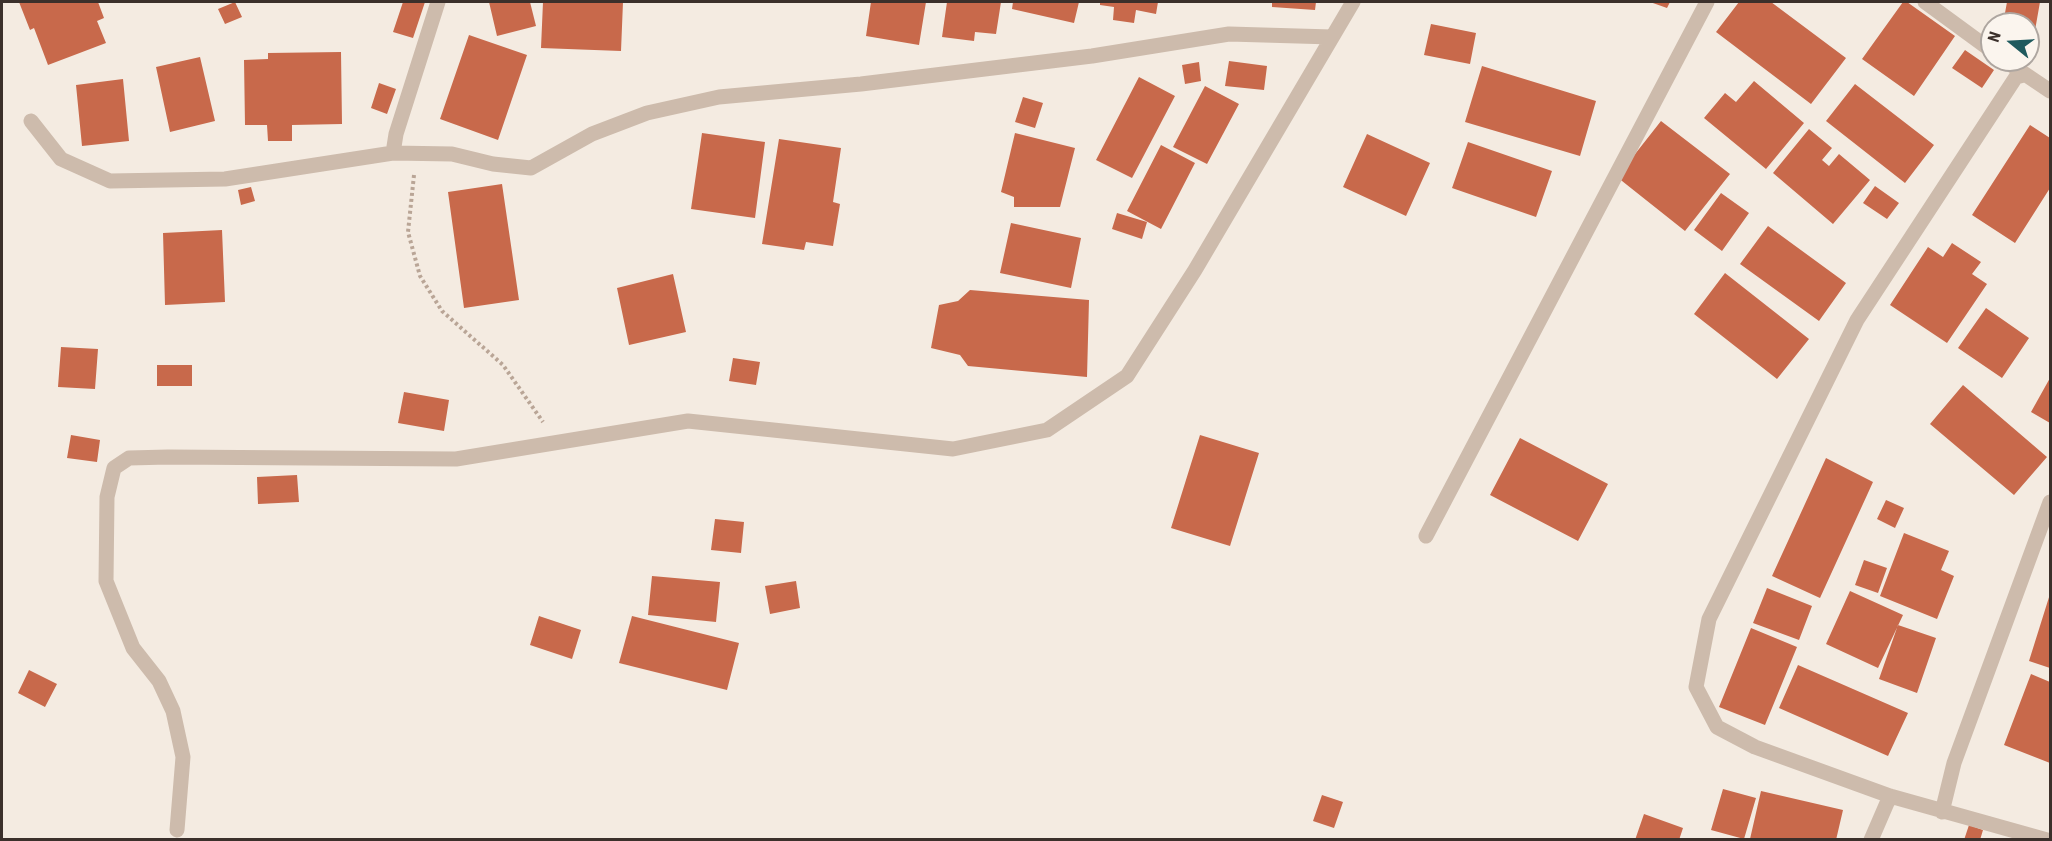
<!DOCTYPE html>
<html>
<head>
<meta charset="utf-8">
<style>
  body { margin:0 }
  #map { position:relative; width:2052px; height:841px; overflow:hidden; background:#f4ebe1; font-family:"Roboto Condensed",sans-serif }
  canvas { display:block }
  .frame { position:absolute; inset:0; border:3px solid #3b302b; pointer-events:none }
  .north { position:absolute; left:1980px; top:12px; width:60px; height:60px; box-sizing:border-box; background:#fbf5ee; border:2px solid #aea6a0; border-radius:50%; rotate:288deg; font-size:16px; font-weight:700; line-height:24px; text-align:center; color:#3b302b }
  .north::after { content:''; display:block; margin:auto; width:21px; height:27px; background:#1f5a5e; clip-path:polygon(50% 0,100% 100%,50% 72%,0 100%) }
</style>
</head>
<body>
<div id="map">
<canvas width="2052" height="841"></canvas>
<div class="frame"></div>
<div class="north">N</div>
</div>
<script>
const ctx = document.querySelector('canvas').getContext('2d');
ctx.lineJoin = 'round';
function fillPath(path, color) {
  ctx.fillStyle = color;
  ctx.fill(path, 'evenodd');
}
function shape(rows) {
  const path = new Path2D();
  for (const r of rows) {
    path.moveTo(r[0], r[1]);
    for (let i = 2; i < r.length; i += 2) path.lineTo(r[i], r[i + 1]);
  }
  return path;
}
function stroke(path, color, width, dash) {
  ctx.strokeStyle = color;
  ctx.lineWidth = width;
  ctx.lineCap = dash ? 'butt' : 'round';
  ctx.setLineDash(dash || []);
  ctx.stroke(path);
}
fillPath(shape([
  [19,2,98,2,104,18,97,21,106,43,48,65,34,28,30,30],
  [235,2,242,17,225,24,218,9],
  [403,2,425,2,413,38,393,32],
  [489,2,530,2,536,26,497,36],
  [543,2,623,2,621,51,541,48],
  [871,2,926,2,919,45,866,36],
  [947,2,1001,2,996,34,975,32,974,41,942,37],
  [1013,2,1079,2,1074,23,1012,9],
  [1100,2,1158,2,1156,14,1136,10,1134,23,1113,20,1114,7,1100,5],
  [1272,2,1316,2,1315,10,1272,7],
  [1650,2,1670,2,1667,8],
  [1739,2,1771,2,1846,58,1811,104,1716,32],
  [1903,2,1907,2,1955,36,1914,96,1862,59],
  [2007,2,2040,2,2034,36,2028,35,2028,24,2003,24],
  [1431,24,1476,33,1470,64,1424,55],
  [469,35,527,55,498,140,440,119],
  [1965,50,1994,70,1982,88,1952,68],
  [341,52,342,124,292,125,292,141,268,141,267,125,245,125,244,60,268,59,268,53],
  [200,57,215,121,170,132,156,67],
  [1229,61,1267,66,1264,90,1225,86],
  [1199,62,1201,81,1185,84,1182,65],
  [1482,66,1596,101,1580,156,1465,122],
  [1139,77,1175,96,1132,178,1096,160],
  [123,79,129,141,82,146,76,85],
  [1754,81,1804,123,1766,169,1704,118,1725,93,1736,102],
  [379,83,396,89,387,114,371,108],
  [1855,84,1934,145,1905,183,1826,121],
  [1205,86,1239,104,1207,164,1173,147],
  [1023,97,1043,103,1035,128,1015,122],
  [1661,121,1730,174,1685,231,1617,177],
  [2030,125,2050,138,2050,188,2015,243,1972,215],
  [1809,129,1832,148,1822,160,1829,166,1839,154,1870,180,1833,224,1773,173],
  [702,133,765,142,755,218,691,209],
  [1015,133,1075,148,1060,207,1014,207,1014,197,1001,192],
  [1367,134,1430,163,1406,216,1343,187],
  [779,139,841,148,833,202,840,204,833,246,806,242,804,250,762,244],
  [1468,142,1552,171,1536,217,1452,188],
  [1161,145,1195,163,1161,229,1127,211],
  [502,184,519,300,464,308,448,192],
  [1875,186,1899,203,1887,219,1863,203],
  [251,187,255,201,241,205,238,190],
  [1721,193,1749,213,1722,251,1694,230],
  [1117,213,1147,222,1142,239,1112,229],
  [1011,223,1081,238,1071,288,1000,273],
  [1768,226,1846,283,1819,321,1740,264],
  [222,230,225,302,165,305,163,233],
  [1952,243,1981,262,1972,274,1987,284,1947,343,1890,305,1928,247,1943,257],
  [1725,273,1809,339,1777,379,1694,314],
  [673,274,686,332,629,345,617,288],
  [970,290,1089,300,1087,377,968,366,960,355,931,348,939,305,958,301],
  [1986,308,2029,338,2002,378,1958,348],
  [61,347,98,349,95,389,58,387],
  [733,358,760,362,756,385,729,381],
  [157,365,192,365,192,386,157,386],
  [2050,378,2050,423,2031,412],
  [1963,385,2047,457,2014,495,1930,424],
  [404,392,449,400,444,431,398,423],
  [71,435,100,440,97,462,67,458],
  [1200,435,1259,453,1230,546,1171,528],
  [1520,438,1608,484,1578,541,1490,495],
  [1826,458,1873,482,1820,598,1772,576],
  [297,475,299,502,258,504,257,477],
  [1886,500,1904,508,1895,528,1877,519],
  [715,519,744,522,741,553,711,550],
  [1904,533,1949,551,1941,570,1954,576,1937,619,1880,596],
  [1864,560,1887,568,1878,593,1855,585],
  [652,576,720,582,716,622,648,615],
  [796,581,800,608,770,614,765,586],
  [1767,588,1812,606,1799,640,1753,623],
  [1850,591,1903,615,1878,668,1826,644],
  [2050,594,2050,668,2029,661],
  [539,616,581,630,572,659,530,645],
  [632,616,739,643,727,690,619,663],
  [1898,625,1936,638,1917,693,1879,679],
  [1751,628,1797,647,1765,725,1719,707],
  [1798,665,1908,713,1888,756,1779,708],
  [29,670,57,684,45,707,18,693],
  [2031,674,2050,682,2050,763,2004,745],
  [1723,789,1756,798,1744,839,1711,830],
  [1761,791,1843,810,1836,840,1750,839],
  [1322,795,1343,802,1334,828,1313,821],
  [1644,814,1683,828,1679,840,1635,840],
  [1969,825,1983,830,1980,840,1964,840]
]), '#c8694b');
stroke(shape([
  [414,175,408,232,420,276,442,311,503,365,543,422]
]), '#b9a596', 4, [3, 3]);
stroke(shape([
  [1925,2,1992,51],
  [2004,60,2050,91],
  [2024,75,2016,77,1857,320,1709,619,1696,687,1717,727,1755,747,1890,796,2047,840],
  [31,121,61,159,110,181,225,179,393,153,452,154,493,164,531,168,592,134,647,113,719,97,861,84,1092,56,1229,34,1332,37],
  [393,153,396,134,438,2],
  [1426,536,1707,2],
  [1942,812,1954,763,2050,502],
  [177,830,183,757,173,711,159,681,133,648,106,581,107,497,114,468,129,458,168,457,456,459,688,421,953,449,1047,430,1127,376,1195,270,1353,2],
  [1871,840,1890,796]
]), '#cdbbac', 15);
</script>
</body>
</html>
